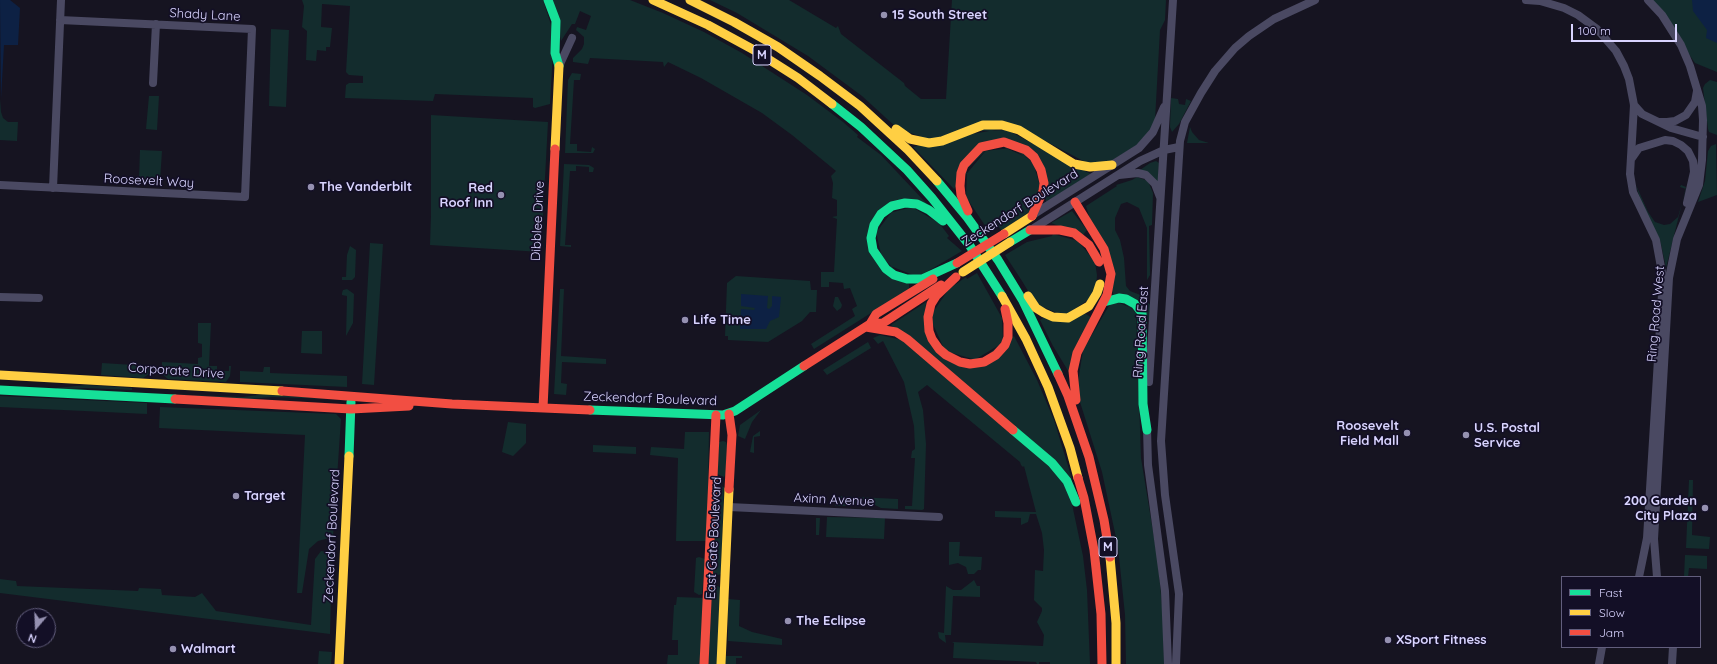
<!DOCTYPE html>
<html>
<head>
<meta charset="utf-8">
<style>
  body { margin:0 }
  #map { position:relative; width:1717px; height:664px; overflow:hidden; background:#161421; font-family:Quicksand,sans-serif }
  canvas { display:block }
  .legend { position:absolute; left:1561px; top:576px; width:140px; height:72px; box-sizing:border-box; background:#130f26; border:1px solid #625e7d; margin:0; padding:5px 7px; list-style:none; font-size:12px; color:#d9d4ff }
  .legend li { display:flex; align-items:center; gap:8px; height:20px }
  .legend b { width:20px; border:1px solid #625e7d }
  .north { position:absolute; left:16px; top:608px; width:40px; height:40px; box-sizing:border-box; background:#130f26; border:1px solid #625e7d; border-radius:50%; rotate:199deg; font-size:11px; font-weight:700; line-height:16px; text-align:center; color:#d9d4ff }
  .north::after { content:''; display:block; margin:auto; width:14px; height:18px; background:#9591b1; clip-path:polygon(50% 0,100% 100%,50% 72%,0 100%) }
  .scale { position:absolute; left:1571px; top:24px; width:106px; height:18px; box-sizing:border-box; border:2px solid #d9d4ff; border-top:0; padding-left:5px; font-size:12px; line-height:14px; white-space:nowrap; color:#d9d4ff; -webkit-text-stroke:3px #130f26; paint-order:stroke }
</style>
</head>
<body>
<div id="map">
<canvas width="1717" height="664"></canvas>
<ul class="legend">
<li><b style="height:5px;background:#16e098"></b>Fast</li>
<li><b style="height:5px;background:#ffcf43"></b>Slow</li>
<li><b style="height:5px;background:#f24e42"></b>Jam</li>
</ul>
<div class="north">N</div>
<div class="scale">100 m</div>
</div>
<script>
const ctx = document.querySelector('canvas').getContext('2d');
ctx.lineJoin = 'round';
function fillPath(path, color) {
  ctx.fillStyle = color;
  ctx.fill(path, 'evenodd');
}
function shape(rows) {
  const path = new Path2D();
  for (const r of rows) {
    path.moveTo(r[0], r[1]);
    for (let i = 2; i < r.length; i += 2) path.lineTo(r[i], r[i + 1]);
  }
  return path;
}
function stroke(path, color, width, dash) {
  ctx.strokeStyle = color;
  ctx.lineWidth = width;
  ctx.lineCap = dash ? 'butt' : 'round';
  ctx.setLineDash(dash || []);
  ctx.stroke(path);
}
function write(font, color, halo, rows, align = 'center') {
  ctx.font = font + ' Quicksand,sans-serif';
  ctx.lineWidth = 3.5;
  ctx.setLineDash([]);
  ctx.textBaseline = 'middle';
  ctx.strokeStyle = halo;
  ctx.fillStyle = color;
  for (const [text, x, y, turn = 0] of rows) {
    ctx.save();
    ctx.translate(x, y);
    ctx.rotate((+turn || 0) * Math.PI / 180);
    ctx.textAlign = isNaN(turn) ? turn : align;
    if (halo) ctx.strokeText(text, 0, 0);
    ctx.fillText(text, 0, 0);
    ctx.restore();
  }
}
fillPath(shape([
  [302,0,543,0,554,34,550,104,535,108,533,107,533,98,435,94,433,101,345,98,346,85,349,83,363,83,363,76,349,75,346,72,350,6,322,4,321,27,332,28,330,47,326,47,326,51,317,50,316,61,306,60,307,31,302,27,304,6],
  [551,0,630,0,663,13,704,32,742,53,807,95,843,122,858,135,857,137,881,155,927,204,900,201,868,243,909,284,909,289,814,349,811,344,855,316,852,309,857,306,850,288,844,289,843,283,829,282,829,287,821,287,821,272,834,272,837,219,832,217,837,216,837,200,832,198,833,183,831,176,836,171,792,135,762,113,701,78,668,62,664,67,663,62,590,58,588,64,573,62,573,58,582,49,584,44,584,37,576,30,577,27,586,30,591,16,580,11,575,24,572,24,561,41],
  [710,0,789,0,836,28,838,26,841,34,904,83,905,86,921,99,946,99,952,0,1166,0,1165,20,1160,30,1155,120,1152,128,1137,145,1111,161,1089,164,1017,126,933,141,897,128,862,96,808,56,737,13],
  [1651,0,1717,0,1717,72,1695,63],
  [271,29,289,30,286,107,269,106],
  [572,73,581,74,580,80,574,80,570,144,577,144,577,151,591,152,592,147,595,149,593,153,565,153,568,80],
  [1710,80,1717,82,1717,135,1709,132,1708,129,1703,88,1705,84],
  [149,96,159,96,157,130,146,129],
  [1171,98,1178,99,1179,104,1185,105,1186,99,1191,101,1179,124,1172,132,1170,127],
  [0,99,1,112,3,118,8,122,18,122,17,141,0,140],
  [431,115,548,122,541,252,430,245,431,216],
  [1190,127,1192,132,1199,140,1209,143,1187,143],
  [1007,130,1091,174,1046,202,1043,165,993,142,954,189,913,147,977,131],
  [1716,144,1717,195,1698,202,1705,181,1708,151,1711,146],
  [1011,148,1033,162,1040,186,1029,212,1002,231,999,227,990,233,966,197,967,169,985,151],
  [140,150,162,151,160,181,139,180],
  [1156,161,1159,163,1158,182,1140,170,1150,163],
  [564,164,589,165,594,168,593,172,589,172,589,167,576,166,576,171,570,171,565,245,571,245,571,247,560,246],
  [1137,177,1148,181,1153,193,1152,225,1149,226,1150,275,1147,280,1147,228,1139,208,1127,202,1121,204,1115,218,1115,230,1120,240,1124,258,1126,286,1130,291,1143,296,1150,305,1150,321,1114,297,1086,206,1117,186,1116,185,1132,180],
  [1636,185,1648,212,1655,222,1664,225,1670,224,1678,217,1686,189,1680,187,1681,185,1686,187,1666,268,1660,240,1641,202],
  [912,207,939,223,949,236,947,238,962,251,918,277,883,263,876,232,886,214],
  [1072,211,1087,230,1083,235,1051,223],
  [1053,234,1078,241,1095,262,1097,275,1096,288,1091,298,1064,316,1036,304,1022,281,1005,255,1027,242,1052,236],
  [370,243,383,244,374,385,362,384],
  [350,246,356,250,355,277,352,280,342,280,342,277,346,277,347,255],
  [977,273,1002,318,1003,342,980,361,945,351,932,322,933,312,949,289,966,277,967,279],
  [736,276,810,281,811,290,817,290,816,312,810,312,802,321,768,342,728,340,728,336,725,336,727,283],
  [347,289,354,294,353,323,346,336,347,296,342,295,342,293,343,290],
  [560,289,564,289,561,356,606,359,606,364,562,362,561,383,567,384,566,395,554,394],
  [835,297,838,297,842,305,841,308,837,311,833,306],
  [926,302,925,328,963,367,1014,336,1037,380,1054,420,1072,479,891,325],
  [1117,302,1136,310,1141,458,1158,562,1163,617,1164,664,1126,664,1125,615,1118,547,1102,472,1080,402,1078,382,1083,350,1110,304],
  [1086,314,1092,318,1070,374,1053,346,1040,320,1043,318],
  [198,323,211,323,209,366,217,366,217,371,229,371,229,366,231,366,230,376,226,382,168,379,162,374,162,362,198,364,198,358,202,357,202,344,198,343],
  [302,331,322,331,322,354,301,353],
  [880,335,902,340,1054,471,1069,490,1083,556,1087,590,1090,664,1050,664,1050,662,1039,662,1039,664,1037,664,1036,662,953,658,954,643,952,642,1043,646,1044,635,1037,622,1042,611,1042,608,1034,600,1035,570,1043,571,1044,550,1042,533,1036,514,1030,514,1028,522,1021,525,1021,518,995,517,995,511,1036,512,1024,466,1023,467,1021,465,1020,462,927,385,918,392,923,410,926,444,924,509,922,510,905,509,905,506,912,506,915,458,911,458,912,451,915,449,914,426,904,382,883,341,878,344,873,338],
  [868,342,871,348,827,375,823,370],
  [102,363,150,366,149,374,143,378,101,375],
  [264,367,270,367,270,373,347,376,347,387,240,382,240,371,263,372],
  [86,385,119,387,132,388,132,390,84,388,58,390,56,388],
  [168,394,243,397,265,394,332,399,272,397,251,399],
  [0,396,147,403,147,414,0,407],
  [160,407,336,414,341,419,333,537,318,541,309,549,302,593,297,593,305,435,159,428],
  [761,410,752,422,745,439,738,436,740,425],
  [508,422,526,424,526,443,513,456,502,452],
  [760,431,760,436,754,437,754,453,750,452,753,436],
  [685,432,709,432,707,541,676,541,678,458,650,455,651,447,684,449],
  [723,441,726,442,727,445,726,474,724,477,717,474,719,442],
  [593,445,636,447,636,454,593,452],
  [1689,480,1693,480,1692,535,1710,537,1709,549,1686,548],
  [720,486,724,487,721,574,718,575,714,575,712,573,717,487],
  [835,496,898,499,898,509,881,508,873,504,863,501,850,506,835,506],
  [827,517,885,518,884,539,826,537],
  [816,518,820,518,819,535,816,535],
  [949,542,960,542,959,556,982,557,981,570,978,570,974,574,968,574,966,567,958,563,949,565],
  [321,551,332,553,330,634,0,593,0,579,16,581,17,586,138,591,139,588,161,589,162,595,195,597,202,593,216,611,311,625,315,559],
  [1685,555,1707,556,1707,569,1689,568,1688,577,1684,577],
  [699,557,705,559,702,594,699,595,694,592,696,558],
  [974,580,977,586,980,586,980,597,953,596,951,635,945,635,946,643,943,641,939,638,938,632,944,633,946,586,953,590,961,590],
  [716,585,721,588,718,664,707,664,712,586],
  [677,597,706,598,703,664,667,664,668,655,678,655,678,640,672,640,674,605,676,605],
  [728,599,740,600,739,626,752,632,782,639,782,645,728,641],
  [319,651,332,652,331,664,318,664],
  [726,656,742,656,742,658,736,658,736,664,725,664]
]), '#132c2d');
fillPath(shape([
  [0,0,10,0,20,8,18,45,4,45,1,99],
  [1692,0,1717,0,1717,43,1706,38,1707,30,1693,11],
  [741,294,768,296,767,308,769,309,772,306,772,296,781,297,779,317,770,321,766,329,740,329,741,309,754,310,755,308,741,306]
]), '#0d2144');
stroke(shape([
  [1526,0,1540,1,1564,8,1578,15,1597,29,1616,51,1624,66,1629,79,1634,105,1630,174,1633,192,1656,240,1663,278,1647,538,1639,577],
  [1648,0,1662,15,1681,45,1690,66,1702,106,1703,120,1702,160,1699,185,1677,239,1669,278,1654,539,1657,577],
  [560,64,572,38],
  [153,83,156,24],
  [1634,105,1642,114,1671,128,1703,137],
  [1660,122,1667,122,1675,121,1686,115,1695,102,1697,91],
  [1632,158,1639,148,1665,140,1673,141,1681,145,1688,151,1693,161,1694,172,1687,203],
  [1119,175,1138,173,1146,175,1155,184,1160,197],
  [0,185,245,197,252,29,60,20],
  [53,188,61,0],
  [1034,214,1139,148,1153,132,1164,107],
  [1034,228,1140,161,1164,150,1179,147],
  [0,297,39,298],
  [1149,382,1173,0],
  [1147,428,1148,465,1165,591,1168,664],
  [729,507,939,517],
  [1176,664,1179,594,1165,495,1161,441,1180,141,1185,122,1201,93,1215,71,1235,48,1249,36,1274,19,1315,0],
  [1599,664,1602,647],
  [1672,664,1673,647]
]), '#4a4962', 8);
stroke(shape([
  [548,0,556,21,555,53,559,66],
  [832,104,861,127,907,170,932,198,970,246,1002,296],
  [937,181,967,217,998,260,1023,301,1058,374],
  [943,221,929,210,917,204,905,203,892,206,881,214,874,225,871,238,873,250,886,269,894,275,907,279,922,279,957,263],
  [1010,242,1030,230],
  [1104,302,1119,298,1126,299,1135,304,1142,313,1143,404,1147,430],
  [0,390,175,399],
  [590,410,723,415,735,411,804,366],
  [1013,430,1052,463,1067,481,1076,502],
  [349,456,351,402]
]), '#16e098', 9);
stroke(shape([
  [653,0,708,25,754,50,798,78,832,104],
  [690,0,734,22,778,47,820,76,860,106,908,150,937,181],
  [896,129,910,139,929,143,942,141,983,125,1002,125,1019,130,1074,164,1090,167,1112,165],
  [555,149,559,66],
  [1004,234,1032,216],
  [1002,296,1026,339,1048,387,1070,448,1078,478],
  [1028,296,1036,308,1044,313,1053,317,1068,318,1089,306,1097,293,1100,284],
  [0,375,282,391],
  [1110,557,1116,623,1116,664],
  [339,664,349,456],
  [721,664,729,489]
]), '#ffcf43', 9);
stroke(shape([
  [1075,202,1104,249,1111,274,1107,295,1077,353,1073,371,1076,400],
  [968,211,961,195,960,186,961,173,964,165,981,147,1004,142,1026,150,1034,157,1041,170,1044,183,1043,191,1032,216],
  [1030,230,1060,230,1074,233,1089,245,1099,262],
  [956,277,936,296,931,304,928,317,929,331,932,339,939,349,946,355,960,362,970,364,984,362,996,355,1005,345,1008,337,1008,323,1005,309],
  [870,324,876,314,933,279],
  [866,327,896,332,907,339,1013,430],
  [804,366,870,324,883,323,941,285],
  [1058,374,1068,396,1089,457,1104,520,1110,557],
  [282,391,452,404,590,410],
  [175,399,351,409,409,406],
  [543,408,555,149],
  [729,414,732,435,729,489],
  [1078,478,1084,498,1094,550,1101,614,1102,664],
  [704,664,716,415]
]), '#f24e42', 9);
stroke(shape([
  [963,272,1010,242]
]), '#ffcf43', 9);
stroke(shape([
  [957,263,1004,234]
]), '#f24e42', 9);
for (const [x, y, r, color] of [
  [884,15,4,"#9591b1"],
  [311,187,4,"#9591b1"],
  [501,195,4,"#9591b1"],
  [685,320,4,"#9591b1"],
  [1407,433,4,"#9591b1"],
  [1466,435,4,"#9591b1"],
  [236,496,4,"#9591b1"],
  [1705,508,4,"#9591b1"],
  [788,621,4,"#9591b1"],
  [1388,640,4,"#9591b1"],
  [173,649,4,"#9591b1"]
]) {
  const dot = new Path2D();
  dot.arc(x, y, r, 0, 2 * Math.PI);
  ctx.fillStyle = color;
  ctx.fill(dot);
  stroke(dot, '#130f26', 1.5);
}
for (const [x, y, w] of [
  [762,55,18],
  [1108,547,18]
]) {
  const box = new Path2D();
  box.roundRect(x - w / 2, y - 10, w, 20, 3);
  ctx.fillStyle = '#130f26';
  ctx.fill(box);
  stroke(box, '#d9d4ff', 1);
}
write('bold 12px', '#d9d4ff', null, [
  ["M",762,55],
  ["M",1108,547]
]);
write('13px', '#d9d4ff', '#130f26', [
  ["Shady Lane",205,15,3],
  ["Roosevelt Way",149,181,3],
  ["Zeckendorf Boulevard",1020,208,-32],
  ["Dibblee Drive",538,221,-87],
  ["Ring Road West",1656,314,-85],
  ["Ring Road East",1141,332,-86],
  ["Corporate Drive",176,371,4],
  ["Zeckendorf Boulevard",650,399,2],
  ["Axinn Avenue",834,500,3],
  ["Zeckendorf Boulevard",332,536,-87],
  ["East Gate Boulevard",714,538,-87]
]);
write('bold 13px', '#d9d4ff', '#130f26', [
  ["15 South Street",892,15],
  ["The Vanderbilt",319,187],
  ["Red",493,188,"right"],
  ["Roof Inn",493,203,"right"],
  ["Life Time",693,320],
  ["Roosevelt",1399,426,"right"],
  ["Field Mall",1399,441,"right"],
  ["U.S. Postal",1474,428],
  ["Service",1474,443],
  ["Target",244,496],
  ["200 Garden",1697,501,"right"],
  ["City Plaza",1697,516,"right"],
  ["The Eclipse",796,621],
  ["XSport Fitness",1396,640],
  ["Walmart",181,649]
], 'left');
</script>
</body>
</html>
